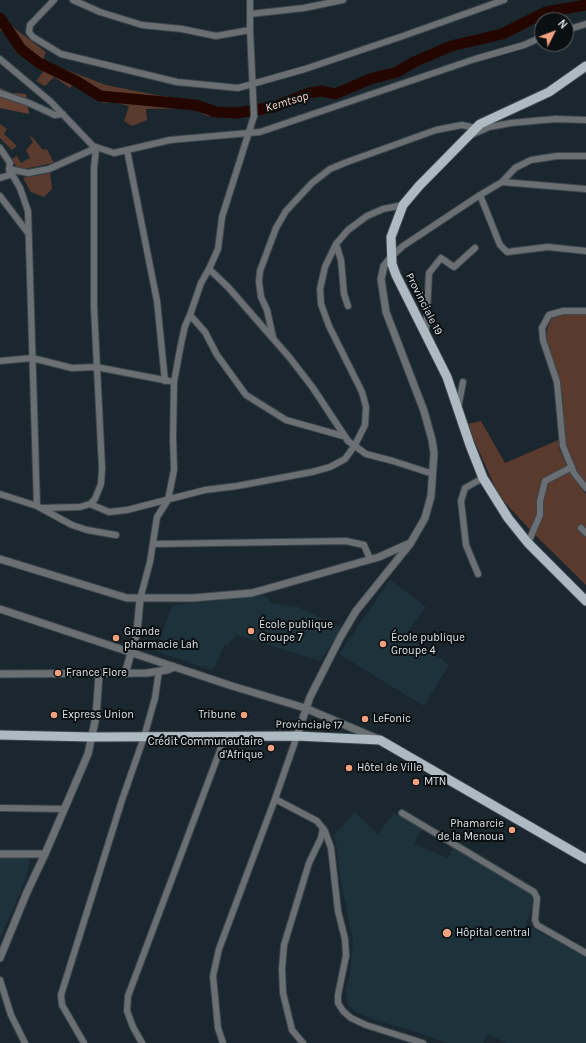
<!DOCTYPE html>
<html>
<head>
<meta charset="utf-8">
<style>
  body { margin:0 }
  #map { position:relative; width:586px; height:1043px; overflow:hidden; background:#1b272e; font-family:Karla,sans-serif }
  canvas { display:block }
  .north { position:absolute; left:534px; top:12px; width:40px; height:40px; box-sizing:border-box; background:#0a0f12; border:1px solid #5e6468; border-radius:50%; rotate:48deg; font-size:11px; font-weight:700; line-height:16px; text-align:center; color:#dce4e9 }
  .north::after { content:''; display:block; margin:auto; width:14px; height:18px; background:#f2a17e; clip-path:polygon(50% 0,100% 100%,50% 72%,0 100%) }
</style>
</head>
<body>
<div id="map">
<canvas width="586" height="1043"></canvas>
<div class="north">N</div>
</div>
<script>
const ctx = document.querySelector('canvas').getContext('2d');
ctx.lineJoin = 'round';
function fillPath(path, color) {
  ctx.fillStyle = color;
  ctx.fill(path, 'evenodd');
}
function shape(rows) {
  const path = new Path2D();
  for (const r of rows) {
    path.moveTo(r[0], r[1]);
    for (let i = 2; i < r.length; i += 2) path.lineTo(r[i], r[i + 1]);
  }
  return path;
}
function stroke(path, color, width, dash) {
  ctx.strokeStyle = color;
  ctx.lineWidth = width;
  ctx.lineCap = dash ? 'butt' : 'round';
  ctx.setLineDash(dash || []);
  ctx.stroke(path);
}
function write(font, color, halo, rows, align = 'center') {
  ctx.font = font + ' Karla,sans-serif';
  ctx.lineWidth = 4;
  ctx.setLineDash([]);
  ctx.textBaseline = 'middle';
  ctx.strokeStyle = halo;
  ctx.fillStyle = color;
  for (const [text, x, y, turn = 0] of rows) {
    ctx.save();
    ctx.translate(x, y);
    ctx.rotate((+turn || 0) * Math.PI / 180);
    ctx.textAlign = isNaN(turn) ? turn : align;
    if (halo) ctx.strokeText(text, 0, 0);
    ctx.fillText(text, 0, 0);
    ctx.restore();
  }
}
fillPath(shape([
  [390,580,426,607,406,634,449,665,424,706,339,654],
  [264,595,272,603,298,607,342,628,320,661,237,635,227,645,224,645,215,667,211,670,156,651,171,608,175,605],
  [355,812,378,834,394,813,422,828,414,844,448,858,454,845,529,892,533,896,532,907,526,925,586,957,586,1043,506,1043,488,1034,483,1043,447,1043,417,1032,375,1020,356,1012,348,1005,345,991,350,974,353,941,341,882,336,842,333,836],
  [0,855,26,855,30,862,24,884,0,938]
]), '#1e323c');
fillPath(shape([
  [0,12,9,24,46,52,43,60,59,67,106,85,156,95,197,101,209,107,249,108,248,115,207,116,191,108,146,109,147,120,132,126,124,121,129,106,113,102,104,103,73,84,70,88,54,77,45,86,36,81,43,72,16,52,3,30,1,31,0,30],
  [0,124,7,129,4,134,17,146,12,150,0,138],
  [29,136,33,138,43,150,47,149,54,163,18,170,12,159,17,156,21,163,30,158,26,150,33,142],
  [50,173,52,189,44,197,31,192,23,178],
  [586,313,586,483,578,472,563,438,559,448,571,474,586,494,586,585,532,532,499,496,467,424,481,421,505,463,563,438,561,420,563,399,560,382,547,341,547,330,552,317,564,314]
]), '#5a3a2c');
fillPath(shape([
  [0,88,12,93,26,94,29,114,0,108]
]), '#634032');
stroke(shape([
  [0,18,21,49,39,63,76,81,100,96,196,105,216,112,237,113,274,107,309,93,322,91,335,94,370,79,397,72,414,62,451,46,502,34,546,12,586,5]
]), '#230600', 11);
const minor = shape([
  [54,0,30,25,29,32,33,37,61,54,177,82,238,88,305,69,403,36,504,0],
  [73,0,100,12,142,25,182,29,216,36,250,30],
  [250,0,250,30,254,116,222,217,218,249,209,269,228,287,290,358,313,388,348,441,366,454,393,461,433,474],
  [250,14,304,8,343,0],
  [566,30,586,24],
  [0,59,51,102,93,146,114,153,170,140,260,132,475,59,524,45,542,37],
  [0,93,29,103,55,115,63,114],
  [471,135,489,127,511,123,555,119,586,120],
  [0,148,10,163,9,169,20,188,28,211,37,506],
  [127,150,157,301,165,381],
  [0,178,10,175,9,169,28,173,49,169,96,148],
  [502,182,586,189],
  [480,195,500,245,507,252,548,247,586,251],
  [0,196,28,233],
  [336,244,341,260,344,294,348,306],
  [392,256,403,246,480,195,502,182,515,168,531,160,557,156,586,156],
  [586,311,563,311,549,315,542,328,543,340,557,382,563,446,574,473,586,488],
  [190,315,205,332,217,355,246,395,286,420,343,436],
  [426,331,429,273,441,258,454,267,475,248],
  [273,337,267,310,261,297,259,282,260,271,276,228,286,211,312,183,330,169,347,162,436,130,462,125,476,128],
  [0,361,32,358,72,368,96,367,169,381],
  [458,408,463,382],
  [0,494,37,506,72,525,87,530,116,535],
  [90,504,109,512,127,510,205,490,237,486,312,472,330,467,345,459,355,445,365,425,366,407,362,392,329,326,321,304,320,289,325,267,336,244,348,230,367,216,383,209,403,205],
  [41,508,80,507,90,504,95,499,101,484,102,468,94,307,94,168,96,148],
  [581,528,586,533],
  [528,543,540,515,540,501,545,481,572,467],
  [153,544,346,541,364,545,370,559],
  [478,574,466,545,461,501,465,488,483,478],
  [140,599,150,562,157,517,168,500,174,470,173,437,174,382,181,344,185,326,190,315,201,283,209,269],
  [275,799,317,821,325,831,331,848,338,911,345,939,346,956,338,995,338,1003,343,1011,351,1018,366,1025,423,1043],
  [0,808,64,809],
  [402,813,534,892,537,898,535,920,537,925,586,953],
  [0,980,11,1015,25,1043],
  [84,1043,62,1005,61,995,122,800,144,737,155,698,159,671],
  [142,1043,133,1027,127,1011,128,996,225,737],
  [223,1043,218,1028,213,976,219,949,275,799,297,736],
  [303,1043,292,1030,283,993,282,969,284,945,309,863,321,838,323,828]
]);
const tertiary = shape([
  [0,559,127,598,193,598,252,593,379,557,408,544],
  [0,609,232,686,305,708,378,739],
  [0,674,147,673,167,670,174,667],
  [125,674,137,632,140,599],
  [297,736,310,697,340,638,356,611,410,544,425,518,431,496,434,453,432,440,424,411,386,312,381,279,384,266,392,256],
  [0,854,45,854],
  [0,958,27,892,45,854,88,754,96,717,99,675]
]);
const primary = shape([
  [586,66,549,92,480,124,419,186,403,205,391,237,392,264,396,275,447,377,470,445,483,478,508,518,528,543,586,601],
  [0,735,92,737,297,736,380,740,586,859]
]);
stroke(minor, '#3a454c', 8);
stroke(tertiary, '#3a454c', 9);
stroke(primary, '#3a454c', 11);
stroke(minor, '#696f73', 6);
stroke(tertiary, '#696f73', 7);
stroke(primary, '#adbac2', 9);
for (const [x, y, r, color] of [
  [251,631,4,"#f2a17e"],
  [116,638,4,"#f2a17e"],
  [383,644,4,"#f2a17e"],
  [58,673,4,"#f2a17e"],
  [54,715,4,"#f2a17e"],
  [244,715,4,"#f2a17e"],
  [365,719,4,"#f2a17e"],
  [271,748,4,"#f2a17e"],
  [349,768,4,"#f2a17e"],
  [416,782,4,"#f2a17e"],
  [512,830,4,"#f2a17e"],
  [447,933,5,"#f2a17e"]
]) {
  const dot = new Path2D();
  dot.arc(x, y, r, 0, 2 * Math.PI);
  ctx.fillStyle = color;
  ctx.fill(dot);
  stroke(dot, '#0a0f12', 1.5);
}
write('11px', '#dce4e9', '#0a0f12', [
  ["Provinciale 19",424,304,63],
  ["Provinciale 17",309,725,1]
]);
write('11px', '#dce4e9', '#0a0f12', [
  ["École publique",259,625],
  ["Groupe 7",259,638],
  ["Grande",124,632],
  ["pharmacie Lah",124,645],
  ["École publique",391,638],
  ["Groupe 4",391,651],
  ["France Flore",66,673],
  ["Express Union",62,715],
  ["Tribune",236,715,"right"],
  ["LeFonic",373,719],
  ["Crédit Communautaire",263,742,"right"],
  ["d'Afrique",263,755,"right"],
  ["Hôtel de Ville",357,768],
  ["MTN",424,782],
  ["Phamarcie",504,824,"right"],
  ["de la Menoua",504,837,"right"],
  ["Hôpital central",456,933]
], 'left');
write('italic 12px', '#fdd5c4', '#0a0f12', [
  ["Kemtsop",287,102,-17]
]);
</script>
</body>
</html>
